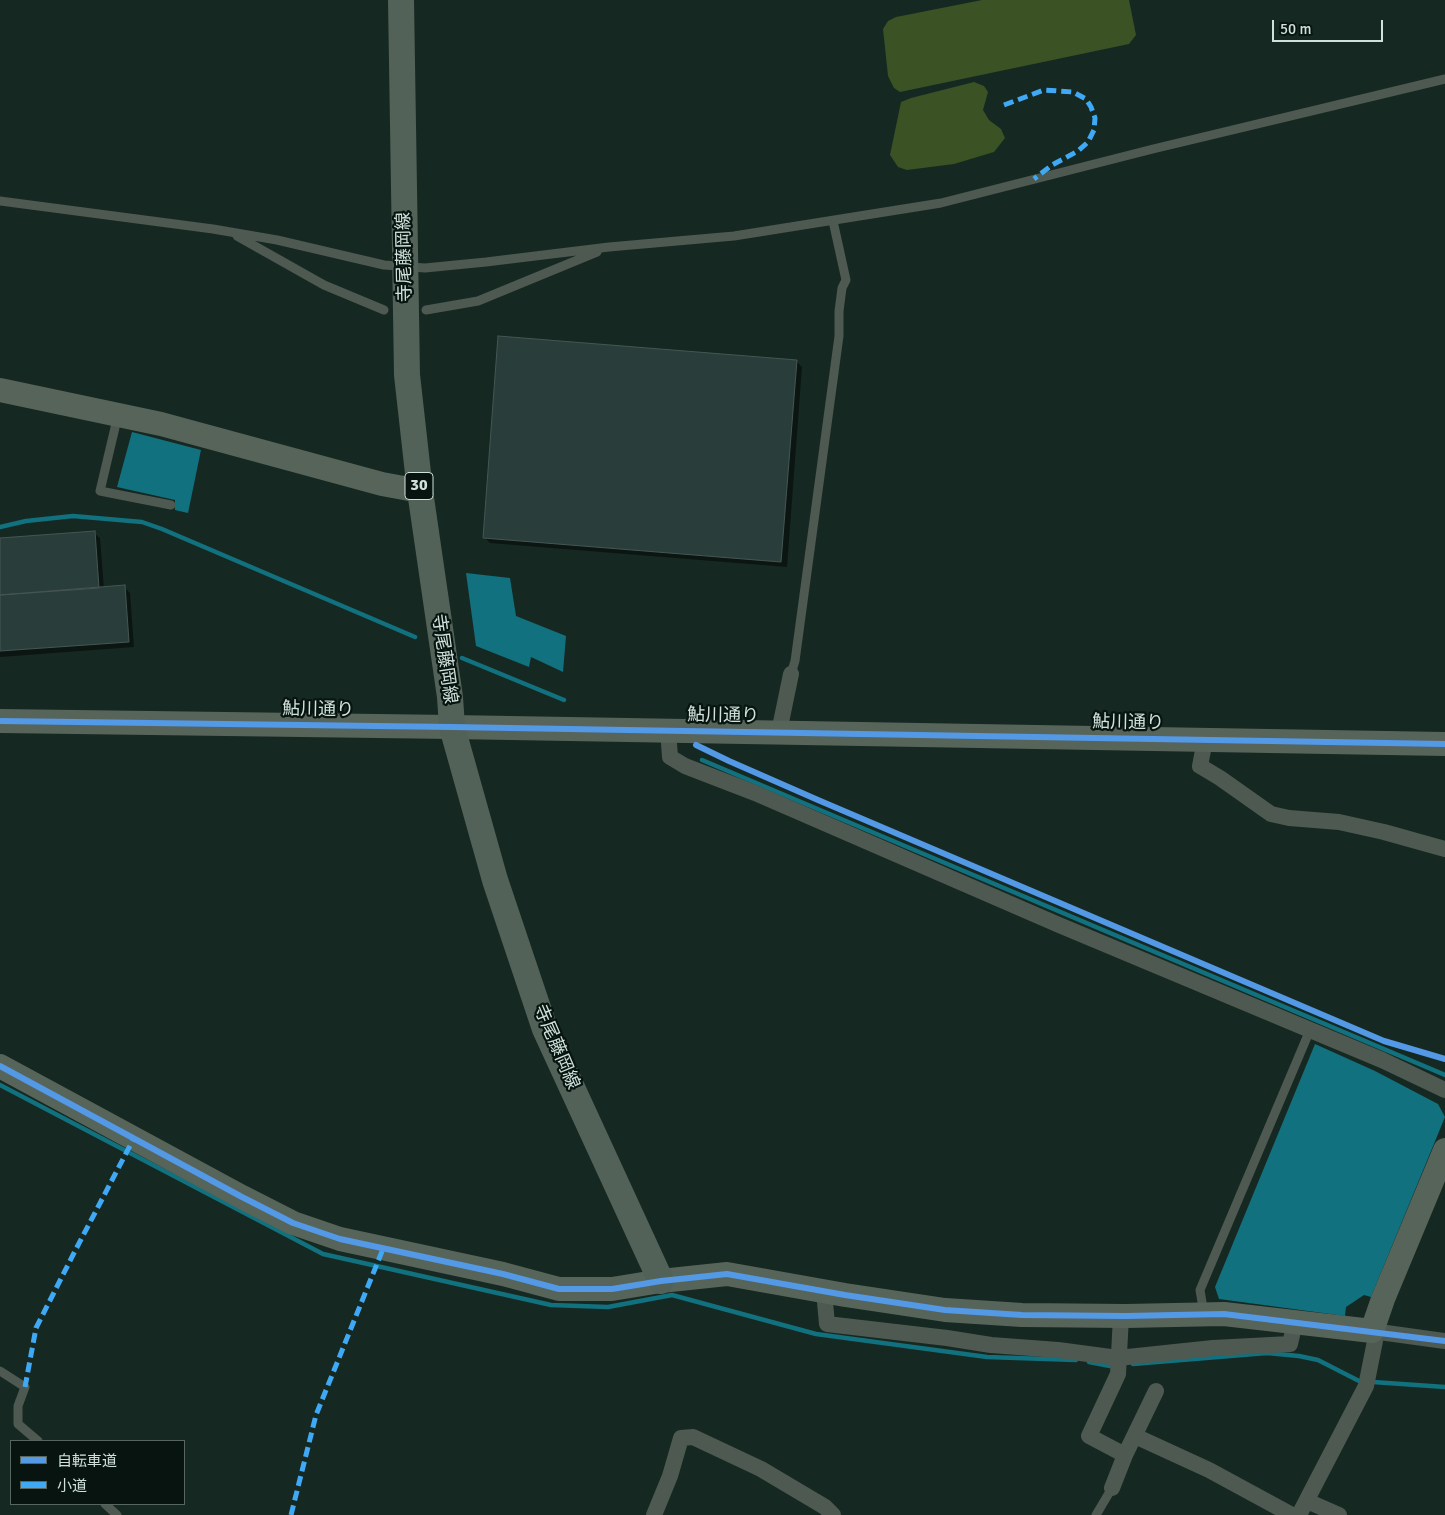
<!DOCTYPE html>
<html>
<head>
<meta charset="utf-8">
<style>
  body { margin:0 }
  #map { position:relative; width:1445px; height:1515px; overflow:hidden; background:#162822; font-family:Signika,"Noto Sans JP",sans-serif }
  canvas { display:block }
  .legend { position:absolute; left:10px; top:1440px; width:175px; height:65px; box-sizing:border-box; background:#071410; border:1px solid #576661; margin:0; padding:6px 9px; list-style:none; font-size:15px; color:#cfe1da }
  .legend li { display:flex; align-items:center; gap:10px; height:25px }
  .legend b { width:25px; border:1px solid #576661 }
  .scale { position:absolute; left:1272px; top:20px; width:111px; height:22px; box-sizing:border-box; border:2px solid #cfe1da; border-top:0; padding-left:6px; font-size:15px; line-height:18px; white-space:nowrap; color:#cfe1da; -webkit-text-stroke:4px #071410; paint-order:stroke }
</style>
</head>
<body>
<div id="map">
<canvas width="1445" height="1515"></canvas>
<ul class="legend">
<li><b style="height:6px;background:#5399e6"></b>自転車道</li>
<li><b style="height:6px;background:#3fa9f5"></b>小道</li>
</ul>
<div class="scale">50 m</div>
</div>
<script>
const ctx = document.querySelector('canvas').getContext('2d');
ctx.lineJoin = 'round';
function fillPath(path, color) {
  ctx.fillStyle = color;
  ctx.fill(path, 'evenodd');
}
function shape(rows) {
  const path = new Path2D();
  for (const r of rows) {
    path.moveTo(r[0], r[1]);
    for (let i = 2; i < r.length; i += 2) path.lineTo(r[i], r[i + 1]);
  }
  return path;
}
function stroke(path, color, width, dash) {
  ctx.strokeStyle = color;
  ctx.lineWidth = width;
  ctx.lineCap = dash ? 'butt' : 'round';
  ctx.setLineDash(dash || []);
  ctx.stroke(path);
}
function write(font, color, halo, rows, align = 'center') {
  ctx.font = font + ' Signika,"Noto Sans JP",sans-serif';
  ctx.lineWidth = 4.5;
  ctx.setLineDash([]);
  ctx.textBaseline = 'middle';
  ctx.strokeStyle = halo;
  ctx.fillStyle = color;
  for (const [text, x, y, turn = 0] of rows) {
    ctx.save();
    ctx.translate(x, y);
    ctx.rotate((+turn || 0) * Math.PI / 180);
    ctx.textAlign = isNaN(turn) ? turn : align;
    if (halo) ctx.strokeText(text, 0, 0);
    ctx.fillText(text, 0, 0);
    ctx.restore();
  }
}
fillPath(shape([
  [982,0,1129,0,1136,35,1129,44,900,92,894,88,888,76,883,29,888,21,896,17],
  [974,82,984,86,988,92,983,110,989,120,1001,129,1005,138,994,152,954,164,907,170,898,167,890,155,901,102,911,98]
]), '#3a5224');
fillPath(shape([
  [132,432,201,450,188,513,175,510,175,500,117,487],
  [466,573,510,578,516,616,566,636,563,672,531,657,529,667,476,646],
  [1315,1044,1375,1071,1438,1104,1445,1117,1371,1297,1364,1295,1346,1307,1345,1316,1219,1299,1215,1287]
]), '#11717e');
fillPath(shape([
  [796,361,802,367,787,567,490,543,484,537],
  [94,533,100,538,104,589,124,587,130,593,134,647,0,657,0,540]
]), '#0007');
stroke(shape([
  [0,527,26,521,73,516,142,522,162,529,415,637],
  [462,658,564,700],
  [702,760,1445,1075],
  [0,1085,323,1254,551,1305,608,1307,672,1295,816,1334,987,1357,1076,1360],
  [1089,1362,1110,1366],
  [1133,1364,1267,1353,1299,1356,1318,1360,1361,1382],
  [1373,1382,1445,1387]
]), '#11717e', 4.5);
const building = shape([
  [498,336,797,360,781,562,483,538,498,336],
  [95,531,99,588,0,595,0,538,95,531],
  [125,585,129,642,0,651,0,595,125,585]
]);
fillPath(building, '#293e3a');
stroke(building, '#465653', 1);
stroke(shape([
  [0,201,213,229,277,240,384,265,425,268,486,262,609,247,734,236,941,203,1153,149,1445,79],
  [237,236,324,285,384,310],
  [426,310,478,301,597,252],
  [118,415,100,491,171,505],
  [791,674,795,661,839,336,839,311,842,288,846,280,833,221],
  [1204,1314,1200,1290,1310,1030],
  [0,1371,25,1387,18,1406,18,1424,38,1441],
  [105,1504,117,1515],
  [1096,1515,1112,1488]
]), '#4d5951', 9);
stroke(shape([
  [668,730,670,757,685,766,755,793,1059,925,1382,1060,1445,1090],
  [779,732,791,674],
  [1205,740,1200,766,1220,778,1271,814,1289,818,1339,822,1384,832,1445,849],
  [824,1291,827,1324,947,1338,991,1345,1058,1350,1118,1358,1213,1348,1290,1344,1295,1322],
  [1121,1316,1118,1374,1089,1436,1125,1455],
  [1135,1436,1209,1470,1292,1515],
  [1112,1488,1125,1455,1156,1391],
  [1307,1501,1339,1515],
  [654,1515,670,1476,681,1438,693,1437,761,1469,825,1507,833,1515],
  [1299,1515,1366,1386,1375,1341,1372,1331,1445,1341]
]), '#4d5951', 16);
stroke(shape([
  [0,390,161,424,382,484,420,491],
  [0,721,452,727,1445,744],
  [0,1066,242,1197,293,1223,340,1239,503,1274,559,1289,612,1289,661,1281,727,1274,845,1295,945,1310,1022,1315,1126,1316,1224,1314,1372,1331,1383,1299,1445,1150]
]), '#57645a', 24);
stroke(shape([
  [401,0,407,375,420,491,450,697,452,727,495,880,545,1029,661,1281]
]), '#526258', 26);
stroke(shape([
  [1004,105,1044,90,1073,92,1086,99,1091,107,1095,118,1094,130,1088,142,1078,151,1052,165,1034,179],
  [25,1387,36,1328,75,1251,134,1138],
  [291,1515,316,1415,383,1249]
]), '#3fa9f5', 5, [10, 5]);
stroke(shape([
  [0,721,452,727,1445,744],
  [696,745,729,761,818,800,1384,1041,1445,1059],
  [0,1066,242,1197,293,1223,340,1239,503,1274,559,1289,612,1289,661,1281,727,1274,845,1295,945,1310,1022,1315,1126,1316,1224,1314,1445,1341]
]), '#5399e6', 6);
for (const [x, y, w] of [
  [419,486,28]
]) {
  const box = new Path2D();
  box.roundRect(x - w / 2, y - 13.5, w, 27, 4);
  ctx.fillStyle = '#071410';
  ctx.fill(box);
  stroke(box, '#cfe1da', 1);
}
write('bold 16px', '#cfe1da', null, [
  ["30",419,486]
]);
write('18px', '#cfe1da', '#071410', [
  ["寺尾藤岡線",405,257,-91],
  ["寺尾藤岡線",444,659,82],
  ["鮎川通り",318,710,1],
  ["鮎川通り",723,716,1],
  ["鮎川通り",1128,723,1],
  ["寺尾藤岡線",556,1047,67]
]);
</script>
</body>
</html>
